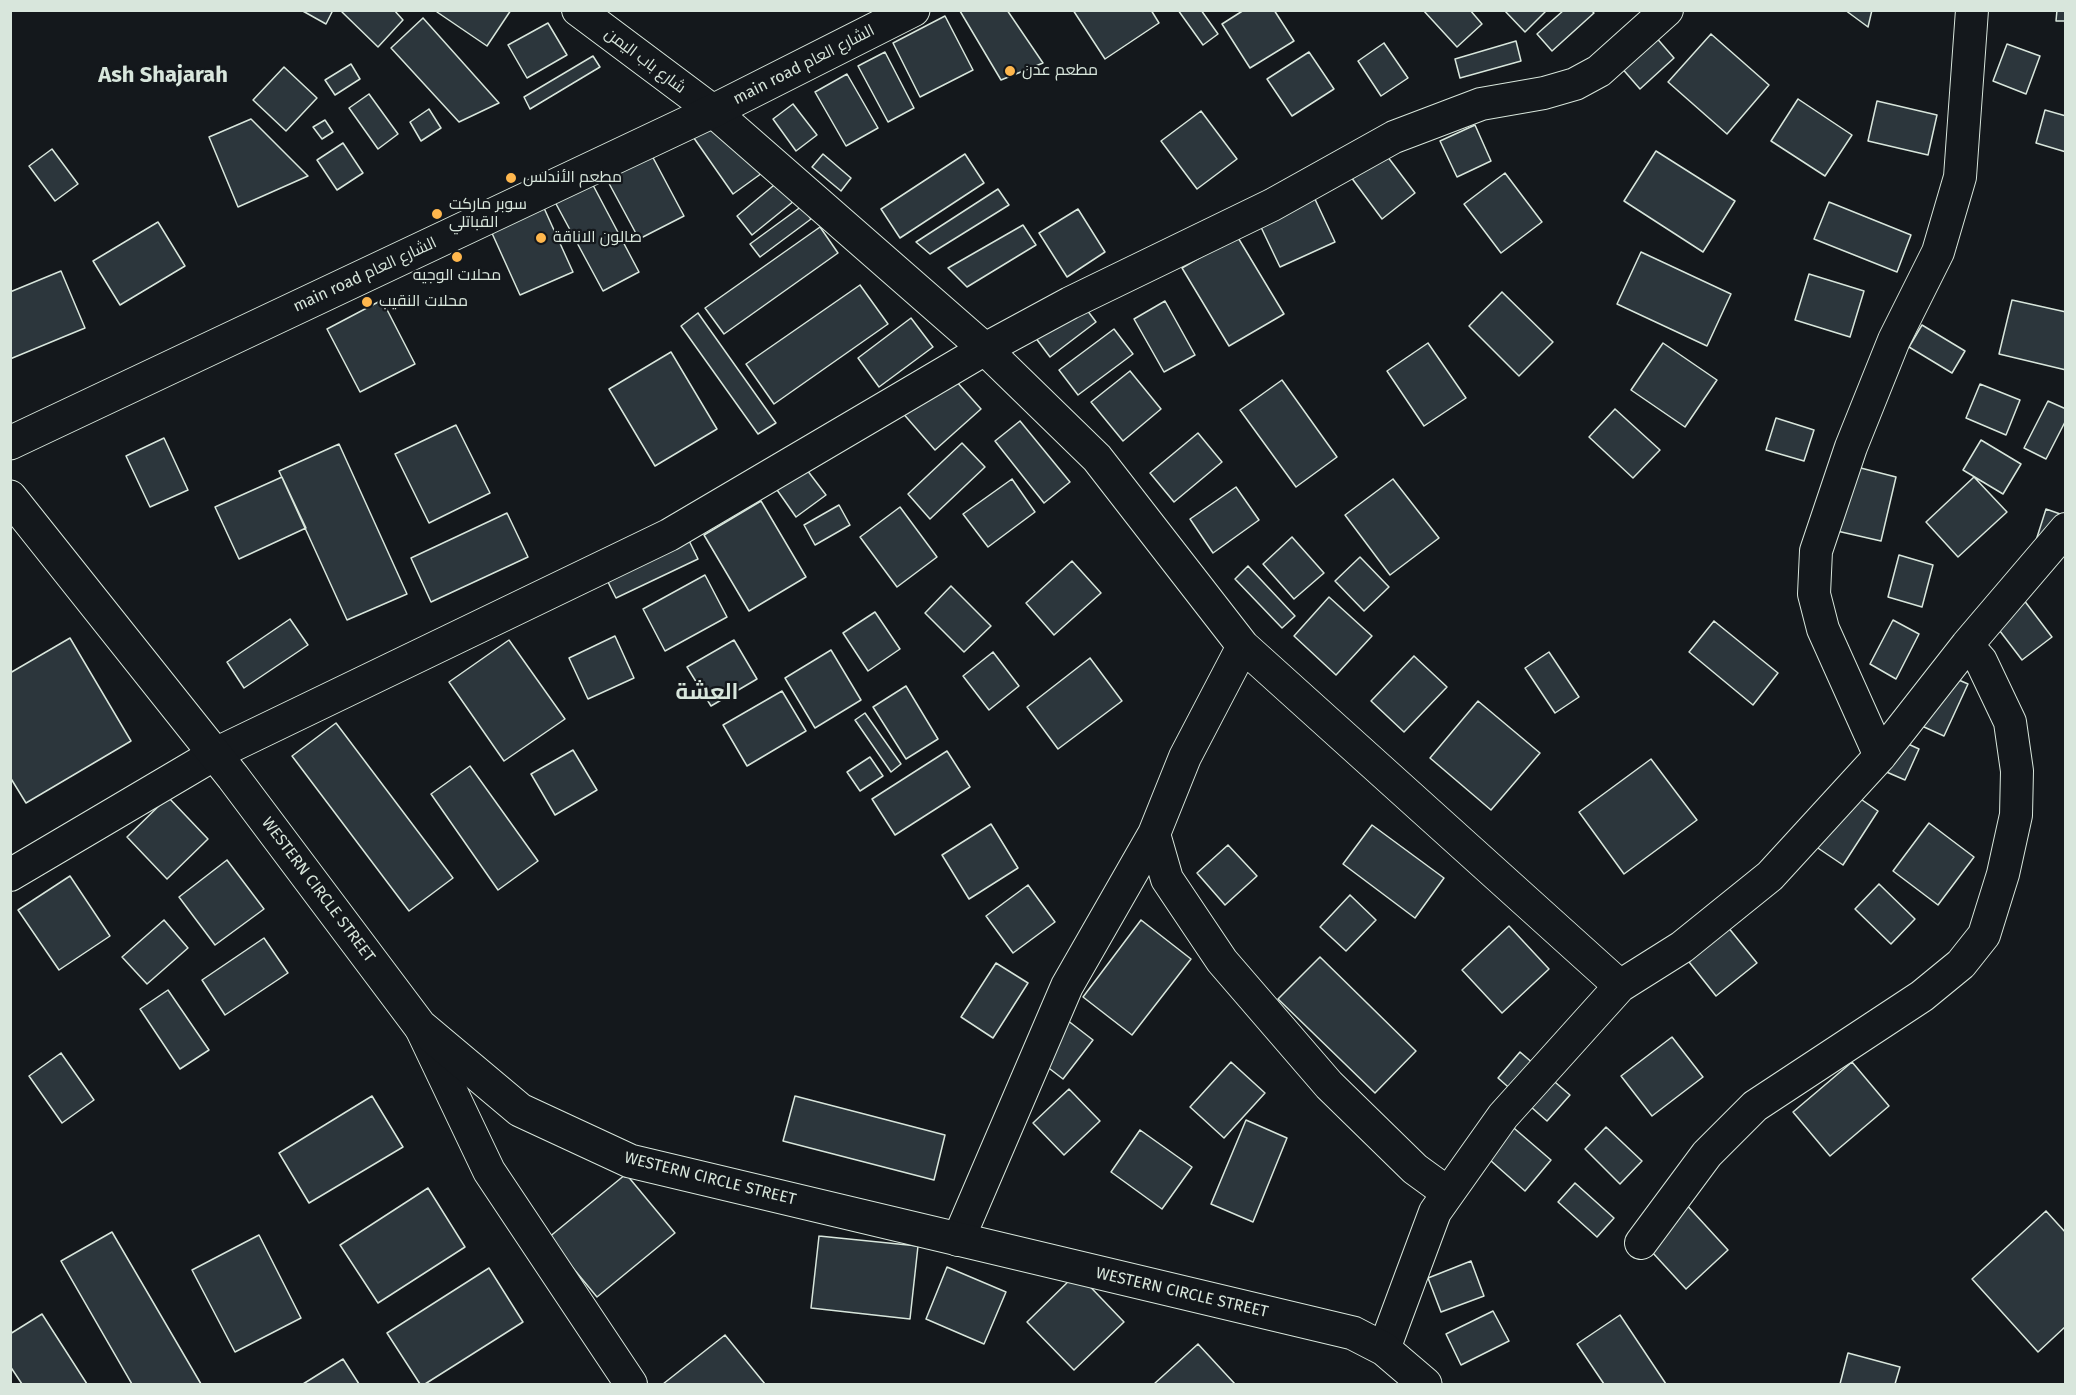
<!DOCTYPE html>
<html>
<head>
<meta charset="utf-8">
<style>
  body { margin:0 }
  #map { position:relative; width:2076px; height:1395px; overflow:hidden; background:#14181c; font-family:"Fira Sans",sans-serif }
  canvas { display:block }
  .frame { position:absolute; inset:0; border:12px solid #d8e6dc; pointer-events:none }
</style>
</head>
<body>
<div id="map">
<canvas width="2076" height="1395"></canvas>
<div class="frame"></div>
</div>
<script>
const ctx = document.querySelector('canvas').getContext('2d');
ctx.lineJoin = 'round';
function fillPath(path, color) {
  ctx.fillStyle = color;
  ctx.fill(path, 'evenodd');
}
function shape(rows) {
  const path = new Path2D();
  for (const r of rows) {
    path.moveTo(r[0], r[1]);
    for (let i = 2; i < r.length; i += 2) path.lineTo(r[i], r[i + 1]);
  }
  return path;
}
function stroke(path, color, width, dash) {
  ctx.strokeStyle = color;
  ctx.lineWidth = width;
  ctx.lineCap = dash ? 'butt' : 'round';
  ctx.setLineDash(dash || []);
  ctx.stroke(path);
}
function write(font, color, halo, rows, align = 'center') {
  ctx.font = font + ' "Fira Sans",Cairo,sans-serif';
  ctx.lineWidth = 4.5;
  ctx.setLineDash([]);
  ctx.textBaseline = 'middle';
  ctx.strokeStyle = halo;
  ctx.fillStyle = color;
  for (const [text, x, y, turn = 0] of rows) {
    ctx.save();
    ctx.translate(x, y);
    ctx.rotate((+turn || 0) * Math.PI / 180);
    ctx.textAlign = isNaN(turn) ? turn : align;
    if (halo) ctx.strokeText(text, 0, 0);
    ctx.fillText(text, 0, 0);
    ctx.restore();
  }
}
const building = shape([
  [301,10,333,10,326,24,301,10],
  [344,10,394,10,403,20,378,47,342,12,344,10],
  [438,10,511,10,487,46,437,12,438,10],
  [1007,10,1043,63,1001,80,960,11,1007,10],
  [1073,10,1151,10,1159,23,1105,59,1073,10],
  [1178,10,1201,10,1218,34,1203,45,1178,10],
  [1244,10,1274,10,1294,41,1250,68,1222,24,1244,10],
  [1423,10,1470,10,1482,24,1457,47,1423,10],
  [1504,10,1547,10,1525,32,1504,10],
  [1564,10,1591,10,1594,13,1552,51,1537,34,1564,10],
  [1845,10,1872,10,1868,27,1845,10],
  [2057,10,2066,10,2066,21,2056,21,2057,10],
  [945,16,973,70,920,97,893,43,945,16],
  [423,18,499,103,459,122,391,48,423,18],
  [1641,20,1674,58,1640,89,1606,50,1641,20],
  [548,23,567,55,527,78,508,45,548,23],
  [1711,34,1769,85,1727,134,1668,82,1711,34],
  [1516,41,1521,61,1460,78,1455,59,1516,41],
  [1384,43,1408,78,1381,96,1358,61,1384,43],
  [2007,44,2040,56,2026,94,1993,81,2007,44],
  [885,52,914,108,888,122,858,66,885,52],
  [1309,52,1334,89,1292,116,1267,79,1309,52],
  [593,56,600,67,530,109,524,97,593,56],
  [351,64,360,79,335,95,325,80,351,64],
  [284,67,317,98,286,131,253,100,284,67],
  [847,74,878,128,846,146,815,92,847,74],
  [369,94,398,134,378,149,349,108,369,94],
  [1798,99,1852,135,1825,176,1771,141,1798,99],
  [1877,101,1937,115,1928,155,1868,141,1877,101],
  [793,104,817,135,796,151,773,119,793,104],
  [725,106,769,168,733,194,689,131,725,106],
  [429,109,441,128,421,141,410,122,429,109],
  [2045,110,2066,116,2066,152,2036,143,2045,110],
  [1201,111,1237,159,1197,189,1161,141,1201,111],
  [251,119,308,176,238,207,209,137,251,119],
  [325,120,333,132,322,139,313,127,325,120],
  [1475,125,1491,161,1457,177,1440,141,1475,125],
  [343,143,363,173,337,190,317,160,343,143],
  [1378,144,1415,193,1382,219,1345,169,1378,144],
  [52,149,78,184,55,201,29,166,52,149],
  [1656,151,1735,201,1703,252,1624,201,1656,151],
  [650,152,684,216,639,239,605,176,650,152],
  [823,154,851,178,841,191,812,167,823,154],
  [965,154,984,183,900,238,881,209,965,154],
  [585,170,639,272,603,291,548,189,585,170],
  [1505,173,1542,222,1501,253,1464,204,1505,173],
  [779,181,794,201,752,235,737,216,779,181],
  [998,189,1009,205,930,254,916,242,998,189],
  [1314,197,1335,242,1280,267,1259,223,1314,197],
  [1829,202,1911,235,1897,272,1814,239,1829,202],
  [802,206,811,219,760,257,750,244,802,206],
  [544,208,573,272,520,295,491,231,544,208],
  [1078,209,1105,252,1067,277,1039,233,1078,209],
  [158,222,185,266,120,305,93,261,158,222],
  [1023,225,1036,245,967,287,948,268,1023,225],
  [820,227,838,253,724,334,705,308,820,227],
  [1237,236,1284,314,1229,346,1182,268,1237,236],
  [1641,252,1731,294,1707,346,1617,304,1641,252],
  [61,271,85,328,10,359,10,292,61,271],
  [1809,274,1864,291,1850,337,1795,320,1809,274],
  [860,285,888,324,774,404,746,364,860,285],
  [1502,292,1553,342,1519,376,1469,326,1502,292],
  [1078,298,1096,322,1050,357,1032,333,1078,298],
  [382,300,415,364,360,392,327,329,382,300],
  [2012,300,2066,312,2066,370,1999,354,2012,300],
  [1165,301,1195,355,1164,372,1134,319,1165,301],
  [698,313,776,423,758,434,681,326,698,313],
  [911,318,933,347,879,387,858,358,911,318],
  [1922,325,1965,351,1952,373,1909,347,1922,325],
  [1114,329,1133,354,1078,395,1059,370,1114,329],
  [1428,343,1466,398,1424,426,1387,371,1428,343],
  [1663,343,1717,380,1685,427,1631,390,1663,343],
  [671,352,717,429,655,466,609,389,671,352],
  [939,362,981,409,935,450,894,403,939,362],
  [1130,371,1161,409,1123,441,1091,402,1130,371],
  [1282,380,1337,457,1296,487,1240,410,1282,380],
  [1980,384,2020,400,2006,435,1966,418,1980,384],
  [2048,401,2066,409,2066,420,2046,459,2024,448,2048,401],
  [1615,409,1660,450,1633,478,1589,437,1615,409],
  [1776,418,1814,430,1804,461,1766,450,1776,418],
  [1020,421,1070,482,1044,503,995,441,1020,421],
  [456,425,490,493,429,523,395,454,456,425],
  [1198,433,1222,462,1174,502,1150,473,1198,433],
  [164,438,188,490,150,507,126,456,164,438],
  [1981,440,2021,464,2003,494,1963,470,1981,440],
  [962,443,985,467,930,519,908,494,962,443],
  [339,444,407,594,347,620,279,471,339,444],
  [804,466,826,495,796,517,775,487,804,466],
  [1853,466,1896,477,1881,541,1837,531,1853,466],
  [282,477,306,528,239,559,215,507,282,477],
  [1974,477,2007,512,1958,557,1926,522,1974,477],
  [1012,479,1035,512,988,547,963,514,1012,479],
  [1393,479,1439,538,1390,575,1345,515,1393,479],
  [1236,487,1259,520,1213,553,1190,519,1236,487],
  [761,501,806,577,749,611,704,535,761,501],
  [839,505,850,525,815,545,804,525,839,505],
  [900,507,937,557,897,587,860,537,900,507],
  [2046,509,2066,516,2032,553,2046,509],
  [507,513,528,557,431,602,411,558,507,513],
  [679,520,698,559,616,598,597,560,679,520],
  [1292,537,1324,573,1294,599,1263,564,1292,537],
  [1899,555,1933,565,1922,607,1888,597,1899,555],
  [1360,557,1389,587,1364,611,1335,581,1360,557],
  [1072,561,1101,593,1054,635,1026,603,1072,561],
  [1248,566,1295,616,1282,628,1235,579,1248,566],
  [705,575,727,617,665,651,643,609,705,575],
  [951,586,991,626,964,652,925,613,951,586],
  [2017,591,2052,637,2022,660,1987,614,2017,591],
  [1329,597,1372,636,1336,675,1294,636,1329,597],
  [875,612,900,649,868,671,843,633,875,612],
  [290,619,308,645,244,688,227,662,290,619],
  [1893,620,1919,634,1896,679,1870,664,1893,620],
  [1714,621,1778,673,1753,705,1689,652,1714,621],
  [615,636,634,678,588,699,569,658,615,636],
  [70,638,131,741,26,803,10,777,10,673,70,638],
  [509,640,565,719,504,761,449,682,509,640],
  [734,640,757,679,711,706,687,667,734,640],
  [831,650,861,700,815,728,785,678,831,650],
  [993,652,1019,686,989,710,963,676,993,652],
  [1549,652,1579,697,1555,713,1525,668,1549,652],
  [1414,656,1447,687,1404,732,1371,701,1414,656],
  [1090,658,1122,701,1058,749,1027,707,1090,658],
  [1936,670,1968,684,1944,736,1913,722,1936,670],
  [906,686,938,739,906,759,873,707,906,686],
  [782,691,806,731,747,766,723,725,782,691],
  [1478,701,1540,753,1491,810,1430,758,1478,701],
  [865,713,901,764,891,772,855,720,865,713],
  [336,723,453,878,409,911,292,756,336,723],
  [1882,732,1919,749,1905,780,1868,764,1882,732],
  [573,750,597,790,555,815,531,774,573,750],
  [947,751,970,787,895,835,872,799,947,751],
  [870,757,883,776,860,791,847,772,870,757],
  [1651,759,1697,820,1624,874,1579,812,1651,759],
  [470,766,538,861,498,890,431,794,470,766],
  [1839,784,1878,811,1843,865,1803,838,1839,784],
  [168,797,208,839,167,879,127,837,168,797],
  [1929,823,1974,857,1938,905,1893,871,1929,823],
  [991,824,1018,868,969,899,942,855,991,824],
  [1372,825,1444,878,1415,918,1343,864,1372,825],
  [1228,845,1257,876,1225,905,1197,873,1228,845],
  [227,860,264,909,215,945,179,897,227,860],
  [70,876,110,936,59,970,18,910,70,876],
  [1879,884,1915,919,1891,944,1855,909,1879,884],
  [1028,885,1055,922,1013,953,986,916,1028,885],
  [1350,895,1376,920,1346,951,1320,927,1350,895],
  [1719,916,1757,963,1716,996,1678,948,1719,916],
  [164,920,188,948,147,984,122,957,164,920],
  [1141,920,1191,959,1132,1035,1083,997,1141,920],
  [1509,926,1549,969,1502,1013,1462,970,1509,926],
  [264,938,288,973,225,1015,202,980,264,938],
  [1320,957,1416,1051,1375,1093,1278,999,1320,957],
  [996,963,1028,983,993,1038,961,1017,996,963],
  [168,990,209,1050,180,1069,140,1009,168,990],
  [1067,1020,1093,1040,1063,1079,1037,1059,1067,1020],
  [1672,1037,1703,1077,1652,1116,1621,1076,1672,1037],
  [1520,1052,1570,1095,1547,1121,1498,1078,1520,1052],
  [61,1053,94,1100,62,1123,29,1076,61,1053],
  [1231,1062,1265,1093,1224,1138,1190,1107,1231,1062],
  [1852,1062,1889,1106,1830,1156,1793,1112,1852,1062],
  [1069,1089,1100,1121,1064,1155,1033,1123,1069,1089],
  [372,1096,403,1147,309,1203,279,1153,372,1096],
  [795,1096,945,1135,934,1180,783,1141,795,1096],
  [1246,1120,1287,1138,1253,1222,1211,1204,1246,1120],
  [1508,1123,1551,1160,1525,1191,1482,1153,1508,1123],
  [1606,1127,1642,1161,1620,1184,1585,1149,1606,1127],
  [1140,1130,1192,1167,1162,1209,1111,1172,1140,1130],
  [626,1174,675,1233,597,1297,548,1238,626,1174],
  [1575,1183,1614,1218,1597,1237,1558,1202,1575,1183],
  [428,1188,465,1247,378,1303,340,1245,428,1188],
  [1683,1201,1728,1250,1686,1289,1641,1240,1683,1201],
  [2046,1211,2066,1233,2066,1326,2038,1352,1972,1279,2046,1211],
  [112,1232,201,1384,132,1384,61,1261,112,1232],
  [259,1235,301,1318,235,1352,192,1270,259,1235],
  [819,1236,918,1246,910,1319,811,1308,819,1236],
  [1471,1261,1484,1296,1441,1312,1428,1278,1471,1261],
  [947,1267,1006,1292,984,1344,926,1319,947,1267],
  [489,1268,523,1322,425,1384,420,1384,387,1333,489,1268],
  [1077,1273,1124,1322,1074,1370,1027,1322,1077,1273],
  [1493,1311,1509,1341,1461,1365,1446,1334,1493,1311],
  [42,1314,87,1384,22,1384,10,1366,10,1334,42,1314],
  [1620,1315,1666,1384,1604,1384,1577,1344,1620,1315],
  [725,1335,765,1384,663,1384,725,1335],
  [1198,1344,1235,1384,1154,1384,1198,1344],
  [1848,1353,1900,1367,1895,1384,1840,1384,1848,1353],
  [343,1359,359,1384,303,1384,343,1359]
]);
fillPath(building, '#2c363c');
stroke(building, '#d8e6dc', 1.5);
const street = shape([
  [578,10,713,111,985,349,1097,458,1243,646,1620,986],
  [1880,756,1823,629,1814,594,1816,551,1851,447,1894,340,1938,252,1960,177,1972,10],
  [1154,834,1167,879,1222,961,1329,1085,1415,1169,1448,1193],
  [10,875,215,754,669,535,985,349,1070,303,1272,205,1394,137,1481,104,1544,93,1575,84,1599,71,1667,10],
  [420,1026,489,1171,631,1384],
  [958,1240,1067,986,1154,834,1185,757,1243,646],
  [1641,1243,1707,1154,1755,1106,1922,996,1961,964,1984,935,2003,874,2016,815,2017,771,2010,722,1981,661,1967,645],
  [1384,1349,1435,1212,1503,1116,1620,986,1682,947,1770,876,1880,756,1967,645,2066,529]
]);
const secondary = shape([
  [10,443,713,111,913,10],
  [10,497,233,777,420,1026,520,1110,630,1161,1353,1333,1384,1349,1425,1384]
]);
stroke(street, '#d8e6dc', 34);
stroke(secondary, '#d8e6dc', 35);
stroke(street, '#14181c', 32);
stroke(secondary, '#14181c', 33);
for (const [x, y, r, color] of [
  [1010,71,6,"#ffb74d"],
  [511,178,6,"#ffb74d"],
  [437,214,6,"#ffb74d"],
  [541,238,6,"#ffb74d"],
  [457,257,6,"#ffb74d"],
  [367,302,6,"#ffb74d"]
]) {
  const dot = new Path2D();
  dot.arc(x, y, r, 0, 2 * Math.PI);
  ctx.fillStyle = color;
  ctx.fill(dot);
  stroke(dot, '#14181c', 2);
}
write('16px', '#d8e6dc', '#14181c', [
  ["شارع باب اليمن",645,61,37],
  ["main road الشارع العام",804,65,-27],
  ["main road الشارع العام",365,275,-25],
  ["WESTERN CIRCLE STREET",318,890,53],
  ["WESTERN CIRCLE STREET",710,1179,14],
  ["WESTERN CIRCLE STREET",1182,1293,13]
]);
write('16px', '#d8e6dc', '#14181c', [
  ["مطعم عدن",1022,71],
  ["مطعم الأندلس",523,178],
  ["سوبر ماركت",449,205],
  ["القباتلي",449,223],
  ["صالون الاناقة",553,238],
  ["محلات الوجيه",457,276,"center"],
  ["محلات النقيب",379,302]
], 'left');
write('bold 22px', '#d8e6dc', '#14181c', [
  ["Ash Shajarah",163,76],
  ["العشة",707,693]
]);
</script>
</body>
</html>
